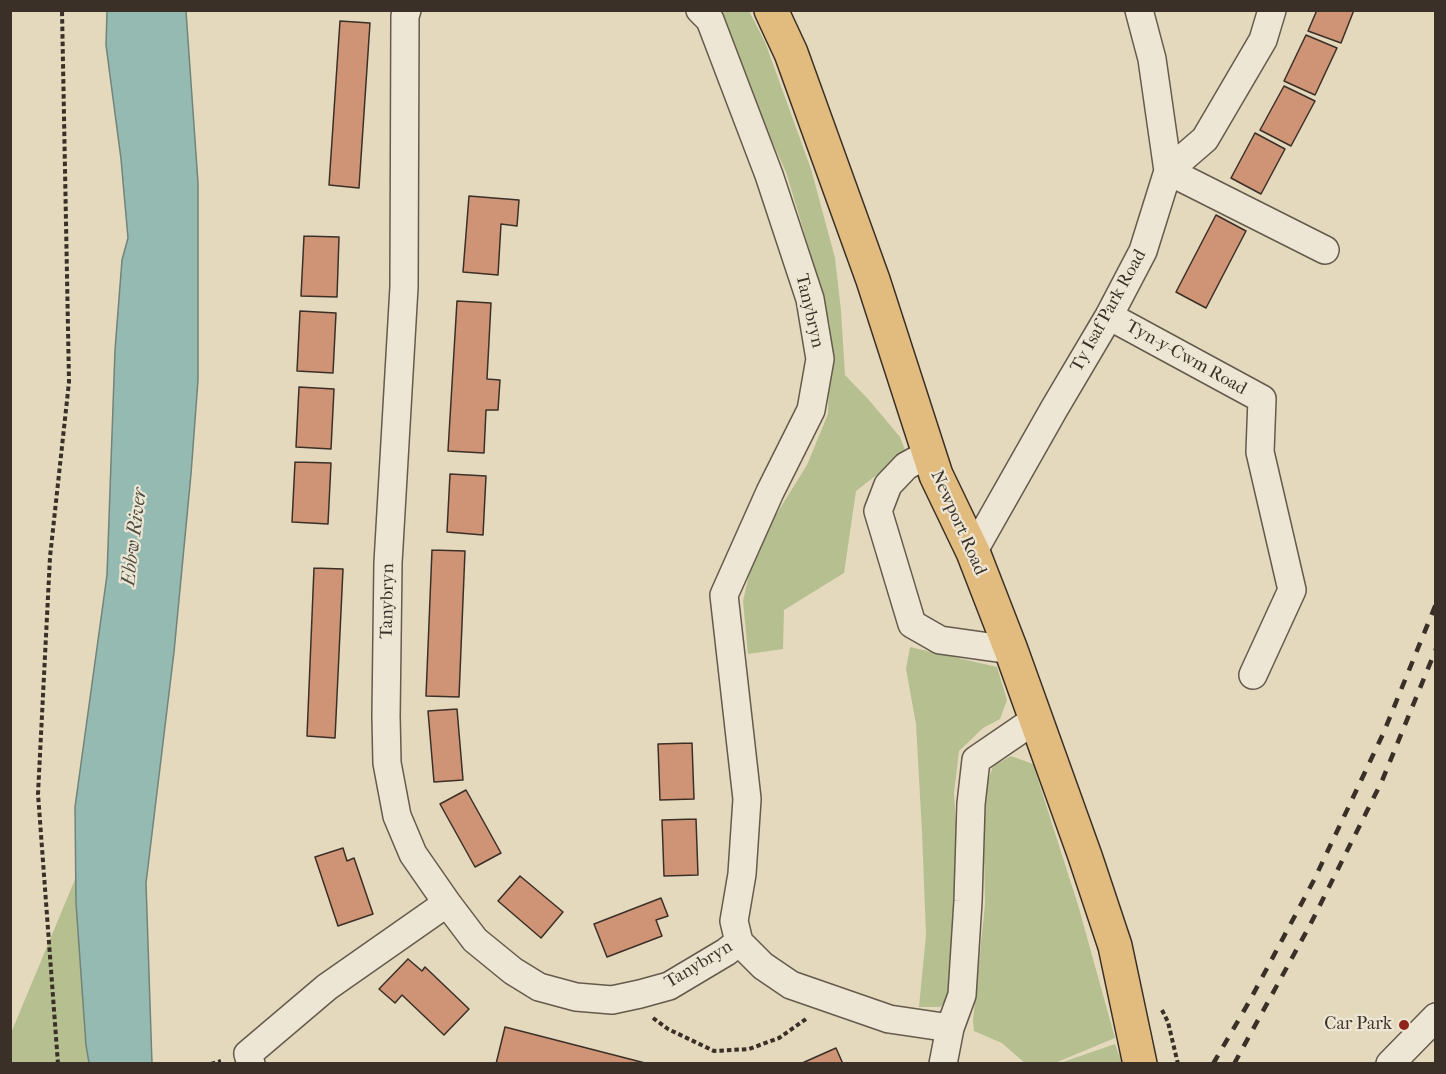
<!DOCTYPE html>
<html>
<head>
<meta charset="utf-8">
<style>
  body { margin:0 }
  #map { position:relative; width:1446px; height:1074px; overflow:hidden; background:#e4d9bd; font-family:"IM FELL French Canon",serif }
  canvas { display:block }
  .frame { position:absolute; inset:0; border:12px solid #3b3027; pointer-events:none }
</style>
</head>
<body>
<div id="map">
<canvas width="1446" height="1074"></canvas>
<div class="frame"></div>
</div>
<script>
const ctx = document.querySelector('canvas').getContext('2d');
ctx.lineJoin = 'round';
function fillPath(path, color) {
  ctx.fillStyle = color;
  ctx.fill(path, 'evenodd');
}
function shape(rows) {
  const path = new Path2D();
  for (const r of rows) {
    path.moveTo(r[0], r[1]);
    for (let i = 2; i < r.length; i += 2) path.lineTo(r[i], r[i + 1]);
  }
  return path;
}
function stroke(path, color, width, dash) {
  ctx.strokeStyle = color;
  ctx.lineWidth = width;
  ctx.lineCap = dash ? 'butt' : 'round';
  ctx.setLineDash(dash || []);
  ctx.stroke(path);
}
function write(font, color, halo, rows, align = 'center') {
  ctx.font = font + ' "IM FELL French Canon",serif';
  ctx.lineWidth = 4.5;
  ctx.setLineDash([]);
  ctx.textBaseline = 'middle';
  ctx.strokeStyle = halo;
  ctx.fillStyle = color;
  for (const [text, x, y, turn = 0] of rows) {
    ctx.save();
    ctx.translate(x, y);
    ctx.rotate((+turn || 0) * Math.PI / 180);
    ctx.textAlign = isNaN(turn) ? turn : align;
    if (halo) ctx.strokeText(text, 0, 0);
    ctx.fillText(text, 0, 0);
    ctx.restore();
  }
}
fillPath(shape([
  [712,11,749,11,765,42,811,169,835,258,841,311,845,375,869,400,900,437,906,452,856,491,844,573,784,610,783,649,748,654,743,601,751,566,774,518,807,465,828,414,830,326,813,262,786,172],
  [910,647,997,667,1007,700,1000,719,983,728,959,751,954,793,959,876,951,996,940,1007,919,1007,926,935,922,832,916,724,906,669],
  [1011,756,1033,764,1078,905,1115,1038,1055,1063,1026,1064,1002,1043,974,1031,973,1021,985,904,983,797,993,766],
  [106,805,112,1063,11,1064,11,1033],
  [1115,1044,1122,1063,1060,1063]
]), '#b6bf8f');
const water = shape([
  [107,11,186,11,198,183,198,380,191,474,174,652,146,883,152,1064,89,1063,86,1045,76,903,75,807,107,575,115,350,122,260,128,238,121,159,106,45,107,11]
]);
fillPath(water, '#95bab1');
stroke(water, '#71837a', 1.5);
const building = shape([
  [1317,10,1354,10,1341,43,1308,31,1317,10],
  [340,21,370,23,359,188,329,185,340,21],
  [1306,35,1337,48,1315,95,1284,81,1306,35],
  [1284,86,1315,101,1291,146,1260,130,1284,86],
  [1255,133,1285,149,1261,194,1231,178,1255,133],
  [469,196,519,200,517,226,501,224,498,275,463,272,469,196],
  [1216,215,1246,231,1206,308,1176,292,1216,215],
  [304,236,339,237,337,297,301,296,304,236],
  [457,301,491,303,487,379,500,380,498,410,486,410,484,453,448,451,457,301],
  [300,311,336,313,333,373,297,371,300,311],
  [299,387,334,389,331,449,296,447,299,387],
  [295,462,331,463,328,524,292,522,295,462],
  [450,474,486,476,483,535,447,532,450,474],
  [432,550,465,551,459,697,426,696,432,550],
  [314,568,343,569,335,738,307,736,314,568],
  [457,709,463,780,434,782,428,711,457,709],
  [692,743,694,799,660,800,658,744,692,743],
  [466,790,501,853,475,867,440,804,466,790],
  [696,819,698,875,664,876,662,820,696,819],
  [343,848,347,861,354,858,373,914,338,926,315,857,343,848],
  [520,876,563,912,541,938,498,901,520,876],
  [661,898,668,916,656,920,662,936,607,957,594,924,661,898],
  [408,959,422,971,425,967,469,1009,444,1035,402,995,395,1003,379,989,408,959],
  [505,1027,645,1063,496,1064,505,1027],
  [836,1048,843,1064,800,1064,836,1048]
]);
fillPath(building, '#cf9475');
stroke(building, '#3b3027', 1.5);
const minor = shape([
  [407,10,405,16,404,287,388,563,386,716,387,763,397,816,413,854,447,903,475,940,513,971,539,987,576,997,612,1000,640,994,669,986,726,952,739,942],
  [700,10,710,20,769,175,810,299,820,359,811,410,770,492,724,595,747,799,742,874,734,921,739,942],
  [1139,10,1152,59,1168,171,1325,250],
  [1109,316,1262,399,1260,452,1292,590,1253,675],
  [928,454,906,466,888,485,878,511,912,624,940,640,1011,650],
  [973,552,1054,409,1109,316,1143,251,1168,171,1205,139,1263,40,1272,10],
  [739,942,763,966,791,985,889,1019,950,1028],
  [251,1064,248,1054,327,987,447,903],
  [943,1064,950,1028,962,995,968,901,971,804,976,760,1036,719],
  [1390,1064,1436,1017]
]);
const major = shape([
  [771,10,791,53,873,280,936,475,973,552,1011,650,1085,856,1115,946,1140,1064]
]);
stroke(minor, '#655a4c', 30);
stroke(major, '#3b3027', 36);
stroke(shape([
  [1162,1010,1168,1022,1178,1064],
  [653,1018,668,1029,714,1051,749,1049,779,1038,806,1019],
  [58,1064,38,794,50,557,69,382,62,10],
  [211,1064,221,1061]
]), '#3b3027', 4, [4.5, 3]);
stroke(minor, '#ede6d4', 27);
stroke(major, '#e2bc7e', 33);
stroke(shape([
  [1213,1064,1249,1002,1314,880,1383,734,1436,604],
  [1234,1064,1310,925,1382,781,1436,649]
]), '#3b3027', 4.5, [10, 10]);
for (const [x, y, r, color] of [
  [1404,1025,6,"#8f2418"]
]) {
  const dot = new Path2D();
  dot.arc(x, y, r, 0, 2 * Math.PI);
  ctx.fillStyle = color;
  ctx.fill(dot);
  stroke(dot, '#ede6d4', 2);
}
write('18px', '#3b3027', '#ede6d4', [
  ["Tanybryn",809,311,77],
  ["Ty Isaf Park Road",1109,311,-61],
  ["Tyn-y-Cwm Road",1186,358,29],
  ["Newport Road",958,523,66],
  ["Tanybryn",388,601,-89],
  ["Tanybryn",699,965,-31]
]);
write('18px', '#3b3027', '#ede6d4', [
  ["Car Park",1392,1025]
], 'right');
write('italic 20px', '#4d4c43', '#ede6d4', [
  ["Ebbw River",135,537,-83]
]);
</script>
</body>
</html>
